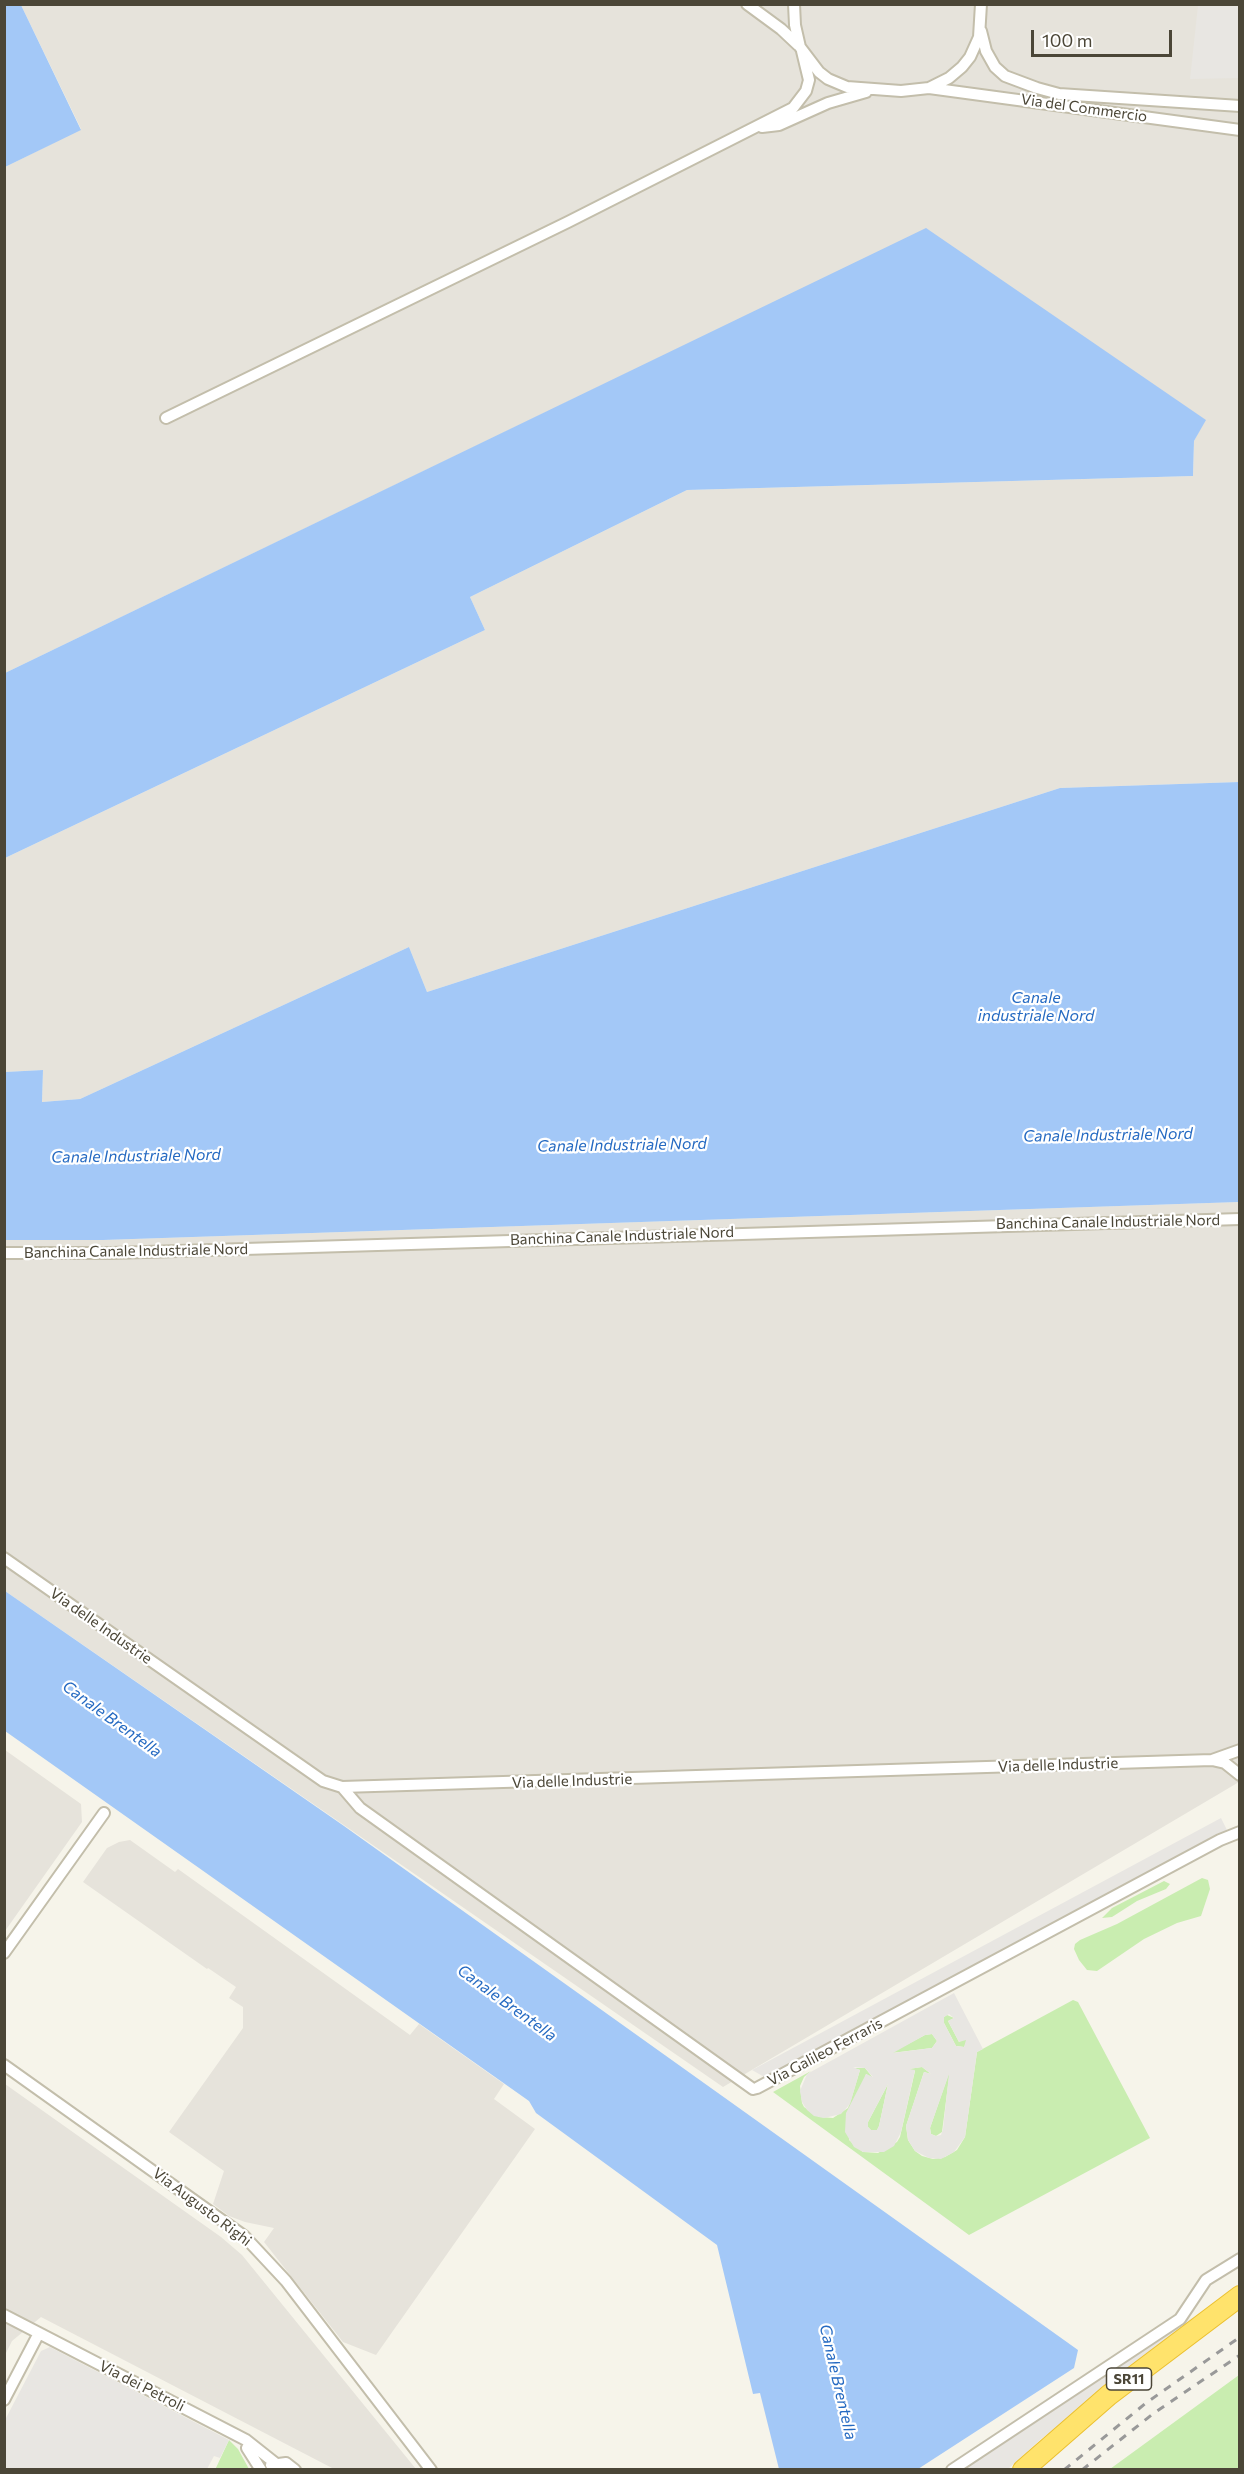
<!DOCTYPE html>
<html>
<head>
<meta charset="utf-8">
<style>
  body { margin:0 }
  #map { position:relative; width:1244px; height:2474px; overflow:hidden; background:#f6f4ea; font-family:Commissioner,sans-serif }
  canvas { display:block }
  .frame { position:absolute; inset:0; border:6px solid #4b4637; pointer-events:none }
  .scale { position:absolute; left:1031px; top:30px; width:141px; height:27px; box-sizing:border-box; border:3px solid #4b4637; border-top:0; padding-left:8px; font-size:18px; line-height:21px; white-space:nowrap; color:#4b4637; -webkit-text-stroke:4px #fff; paint-order:stroke }
</style>
</head>
<body>
<div id="map">
<canvas width="1244" height="2474"></canvas>
<div class="frame"></div>
<div class="scale">100 m</div>
</div>
<script>
const ctx = document.querySelector('canvas').getContext('2d');
ctx.lineJoin = 'round';
function fillPath(path, color) {
  ctx.fillStyle = color;
  ctx.fill(path, 'evenodd');
}
function shape(rows) {
  const path = new Path2D();
  for (const r of rows) {
    path.moveTo(r[0], r[1]);
    for (let i = 2; i < r.length; i += 2) path.lineTo(r[i], r[i + 1]);
  }
  return path;
}
function stroke(path, color, width, dash) {
  ctx.strokeStyle = color;
  ctx.lineWidth = width;
  ctx.lineCap = dash ? 'butt' : 'round';
  ctx.setLineDash(dash || []);
  ctx.stroke(path);
}
function write(font, color, halo, rows, align = 'center') {
  ctx.font = font + ' Commissioner,sans-serif';
  ctx.lineWidth = 4.5;
  ctx.setLineDash([]);
  ctx.textBaseline = 'middle';
  ctx.strokeStyle = halo;
  ctx.fillStyle = color;
  for (const [text, x, y, turn = 0] of rows) {
    ctx.save();
    ctx.translate(x, y);
    ctx.rotate((+turn || 0) * Math.PI / 180);
    ctx.textAlign = isNaN(turn) ? turn : align;
    if (halo) ctx.strokeText(text, 0, 0);
    ctx.fillText(text, 0, 0);
    ctx.restore();
  }
}
fillPath(shape([
  [21,5,1239,5,1239,782,1060,788,427,992,409,947,80,1099,42,1102,43,1070,5,1072,5,858,485,630,470,597,687,490,1193,476,1194,441,1205,420,926,229,5,673,5,167,81,129],
  [1239,1202,1239,1782,723,2087,5,1591,5,1240,103,1240],
  [5,1750,81,1804,82,1822,5,1931],
  [130,1840,175,1872,178,1869,410,2035,419,2024,504,2084,494,2099,535,2129,376,2355,343,2342,264,2242,274,2228,245,2222,229,2216,213,2204,224,2171,169,2132,243,2028,243,2007,229,1998,236,1987,208,1968,207,1969,83,1882,107,1848,119,1842],
  [5,2084,221,2237,242,2255,416,2469,334,2469,41,2317,12,2341,5,2355]
]), '#e6e3db');
fillPath(shape([
  [1202,1878,1208,1880,1210,1889,1201,1916,1177,1923,1144,1939,1097,1971,1087,1970,1079,1960,1074,1949,1075,1944,1080,1940,1117,1924],
  [1164,1881,1170,1884,1166,1889,1137,1901,1112,1917,1102,1918,1112,1908],
  [1073,2000,1078,2002,1150,2138,969,2235,773,2092,811,2071,804,2077,800,2086,802,2103,804,2107,819,2117,833,2118,848,2108,851,2100,860,2070,853,2068,865,2068,873,2078,866,2074,849,2140,863,2152,878,2153,897,2142,900,2137,915,2071,908,2069,922,2067,931,2074,924,2072,906,2126,908,2140,915,2151,922,2156,933,2159,945,2157,957,2150,965,2137,977,2052],
  [947,2015,954,2018,948,2021,959,2042,965,2038,967,2042,964,2047,956,2046,944,2023,944,2017],
  [932,2034,937,2041,932,2048,891,2053,925,2035],
  [950,2070,942,2132,936,2136,931,2134,930,2128],
  [888,2084,879,2126,877,2130,871,2130,868,2127,868,2122],
  [1239,2375,1239,2469,1110,2469],
  [229,2440,238,2449,249,2469,215,2470]
]), '#c9edb0');
fillPath(shape([
  [1198,5,1239,5,1239,78,1190,79],
  [1221,1818,1227,1830,766,2078,752,2070],
  [954,1993,983,2049,977,2052,965,2137,954,2152,941,2159,929,2158,915,2151,908,2140,906,2126,924,2072,931,2074,922,2067,909,2069,915,2070,901,2132,894,2146,884,2152,863,2152,854,2147,845,2132,846,2113,866,2074,873,2077,865,2068,853,2067,860,2070,850,2104,841,2114,824,2118,814,2116,807,2110,802,2102,800,2091,807,2074],
  [949,2014,954,2018,948,2021,959,2042,966,2040,964,2047,956,2046,944,2023,944,2017],
  [932,2034,937,2041,932,2048,893,2053,925,2035],
  [949,2074,943,2129,941,2135,936,2136,931,2134,930,2128],
  [888,2084,879,2126,877,2130,871,2130,868,2127,868,2122],
  [1221,2299,1041,2439,1008,2469,960,2470],
  [50,2347,229,2440,220,2458,214,2456,207,2469,5,2469,5,2420,41,2351]
]), '#e8e6e2');
fillPath(shape([
  [5,4,21,5,81,130,5,167],
  [926,228,1206,420,1194,441,1193,476,687,490,470,597,485,630,5,858,5,673],
  [1239,782,1239,1202,103,1240,5,1240,5,1072,43,1070,42,1102,80,1099,409,947,427,992,1060,788],
  [5,1591,344,1826,1078,2350,1074,2368,918,2469,779,2469,760,2393,753,2394,717,2245,536,2113,529,2101,5,1731]
]), '#a3c8f7');
const street = shape([
  [747,4,781,29,798,45],
  [794,4,795,25,800,47,819,72,828,79,847,87,901,91,929,88,949,78,962,67,970,57,979,37,981,4],
  [981,31,986,51,995,67,1005,76,1037,88,1059,94,1240,106],
  [929,88,1240,130],
  [762,127,779,125,828,103,866,92],
  [166,418,568,222,793,108,806,91,809,80,802,51],
  [4,1253,112,1253,1240,1219],
  [4,1558,323,1781,342,1787,1212,1760,1225,1763,1240,1775],
  [1212,1760,1240,1750],
  [342,1787,360,1808,753,2089,757,2088,1220,1840,1240,1832],
  [4,1953,104,1813],
  [4,2065,244,2236,286,2281,431,2470],
  [4,2315,246,2440,275,2463],
  [4,2400,39,2333],
  [247,2448,261,2470],
  [271,2465,286,2463,295,2470],
  [952,2470,1180,2319,1206,2280,1240,2259]
]);
const highway = shape([
  [1023,2470,1109,2395,1240,2296]
]);
stroke(street, '#c3beab', 14);
stroke(highway, '#ebc030', 22);
stroke(street, '#fff', 10);
stroke(highway, '#ffe36c', 20);
stroke(shape([
  [1064,2470,1146,2403,1240,2337],
  [1082,2470,1154,2413,1240,2355]
]), '#999', 3, [8, 8]);
for (const [x, y, w] of [
  [1129,2379,45]
]) {
  const box = new Path2D();
  box.roundRect(x - w / 2, y - 11, w, 22, 4.5);
  ctx.fillStyle = '#fff';
  ctx.fill(box);
  stroke(box, '#4b4637', 1.5);
}
write('bold 14px', '#4b4637', null, [
  ["SR11",1129,2379]
]);
write('15px', '#4b4637', '#fff', [
  ["Via del Commercio",1084,108,8],
  ["Banchina Canale Industriale Nord",1108,1222,-1],
  ["Banchina Canale Industriale Nord",622,1236,-2],
  ["Banchina Canale Industriale Nord",136,1251,-1],
  ["Via delle Industrie",101,1626,35],
  ["Via delle Industrie",1058,1765,-2],
  ["Via delle Industrie",572,1781,-2],
  ["Via Galileo Ferraris",825,2052,-28],
  ["Via Augusto Righi",202,2207,37],
  ["Via dei Petroli",142,2386,27]
]);
write('italic 16px', '#256ac2', '#fff', [
  ["Canale",1036,998],
  ["industriale Nord",1036,1016],
  ["Canale Industriale Nord",1108,1135,-1],
  ["Canale Industriale Nord",622,1145,-1],
  ["Canale Industriale Nord",136,1156,-1],
  ["Canale Brentella",112,1719,36],
  ["Canale Brentella",507,2003,36],
  ["Canale Brentella",838,2382,77]
]);
</script>
</body>
</html>
